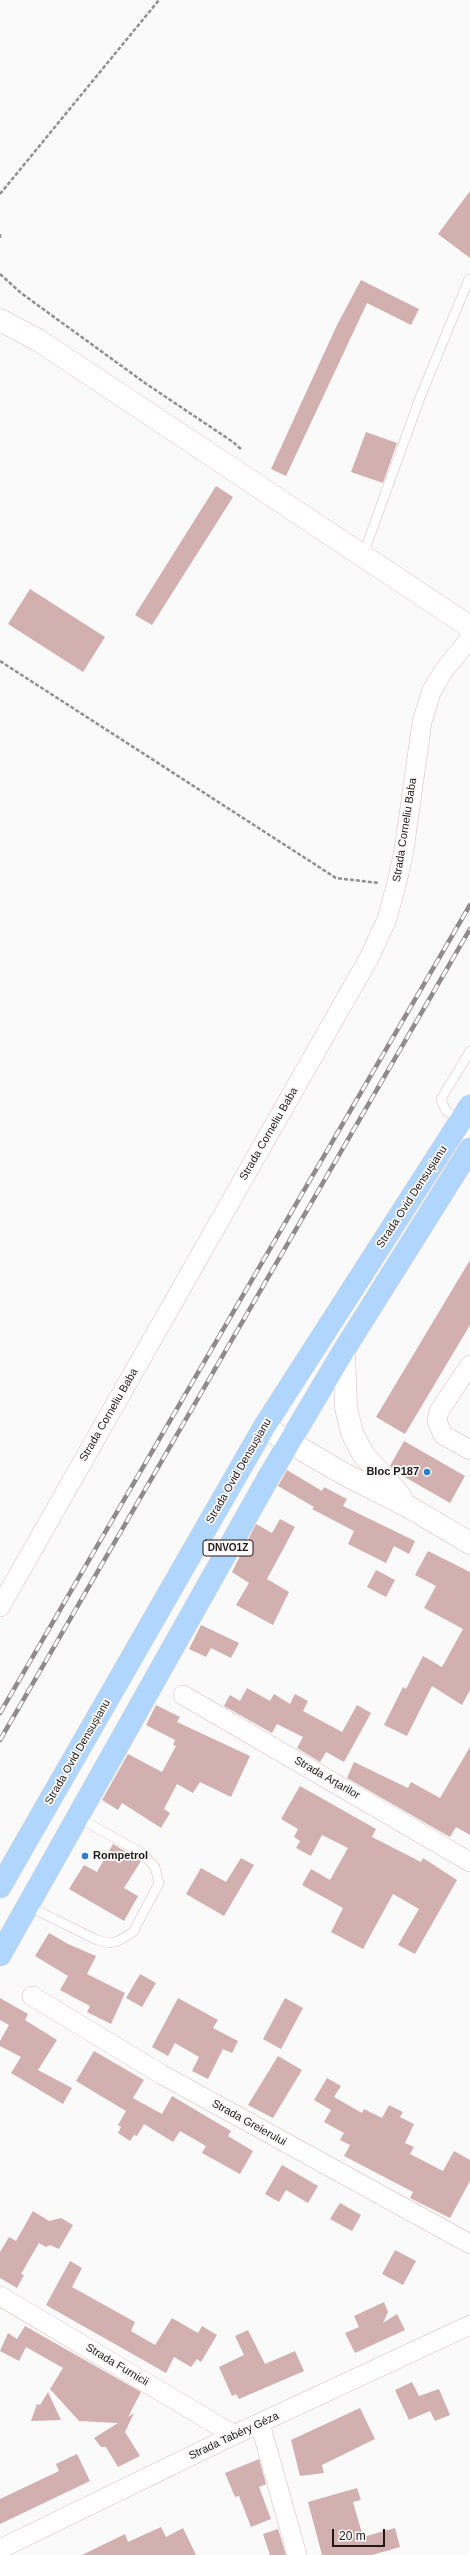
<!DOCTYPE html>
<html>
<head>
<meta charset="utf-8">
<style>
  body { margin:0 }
  #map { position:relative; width:470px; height:2555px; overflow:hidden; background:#fafafa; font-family:Arial,sans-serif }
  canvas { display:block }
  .scale { position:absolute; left:332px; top:2529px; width:53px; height:18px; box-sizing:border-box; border:2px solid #241818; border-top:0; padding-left:5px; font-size:12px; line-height:14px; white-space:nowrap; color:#241818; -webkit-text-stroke:3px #fafafa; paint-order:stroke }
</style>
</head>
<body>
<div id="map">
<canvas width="470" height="2555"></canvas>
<div class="scale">20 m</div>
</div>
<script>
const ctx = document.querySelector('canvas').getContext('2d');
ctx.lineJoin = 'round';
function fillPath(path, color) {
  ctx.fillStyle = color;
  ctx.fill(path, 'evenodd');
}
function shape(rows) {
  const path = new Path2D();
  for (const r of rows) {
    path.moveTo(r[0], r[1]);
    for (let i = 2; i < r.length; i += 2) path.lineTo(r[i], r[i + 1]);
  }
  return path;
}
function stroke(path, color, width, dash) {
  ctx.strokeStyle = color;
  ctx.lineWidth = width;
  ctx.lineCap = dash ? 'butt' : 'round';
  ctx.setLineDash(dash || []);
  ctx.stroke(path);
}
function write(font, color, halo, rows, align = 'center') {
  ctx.font = font + ' Arial,sans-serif';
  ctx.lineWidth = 3.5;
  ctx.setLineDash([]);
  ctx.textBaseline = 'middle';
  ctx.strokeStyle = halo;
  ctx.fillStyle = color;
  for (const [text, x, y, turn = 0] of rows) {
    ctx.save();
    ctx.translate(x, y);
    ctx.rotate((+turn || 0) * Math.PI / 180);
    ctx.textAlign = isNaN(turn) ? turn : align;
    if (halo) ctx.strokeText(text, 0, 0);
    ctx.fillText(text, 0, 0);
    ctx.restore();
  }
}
fillPath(shape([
  [470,191,470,258,438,234],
  [361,280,419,309,411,325,367,303,286,476,271,469,337,325],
  [366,432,397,443,383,483,351,472],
  [216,486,233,497,152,625,135,615],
  [30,589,105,637,83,672,8,624],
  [470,1260,470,1325,405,1434,376,1417],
  [404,1441,465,1476,450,1503,396,1472,390,1466],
  [287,1470,322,1491,324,1487,347,1499,343,1506,415,1541,409,1554,394,1546,386,1563,348,1544,354,1531,312,1509,314,1507,278,1486],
  [280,1519,295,1527,267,1579,289,1592,273,1625,236,1605,249,1583,232,1572,256,1524,272,1533],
  [428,1551,470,1572,470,1690,462,1705,432,1686,407,1736,384,1725,403,1687,406,1689,423,1656,442,1667,463,1629,424,1608,436,1586,415,1575],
  [376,1570,395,1580,386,1597,367,1587],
  [201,1625,239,1643,231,1658,211,1648,206,1657,189,1649],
  [247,1688,270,1701,274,1694,290,1704,295,1694,308,1701,303,1711,342,1732,357,1705,371,1713,344,1762,326,1752,320,1762,297,1748,303,1737,277,1724,272,1733,224,1706,230,1695,240,1701],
  [156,1705,180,1717,177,1722,250,1756,231,1797,200,1782,193,1793,177,1784,164,1809,170,1813,161,1828,122,1803,118,1810,102,1800,128,1754,162,1772,176,1746,173,1745,175,1740,146,1725],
  [470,1747,470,1835,456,1827,450,1837,347,1778,354,1762,408,1788,411,1782,440,1798],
  [300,1786,376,1829,372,1837,421,1862,423,1858,457,1880,415,1954,398,1945,419,1909,393,1894,363,1949,331,1932,343,1908,302,1885,311,1869,330,1880,348,1848,322,1835,311,1856,296,1848,300,1841,294,1837,298,1829,281,1819],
  [113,1844,141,1861,124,1888,138,1896,124,1921,69,1889,84,1865,97,1872],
  [241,1858,254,1865,224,1916,186,1894,201,1868,226,1882],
  [49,1933,68,1944,96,1956,87,1974,125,1993,111,2024,87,2012,90,2006,60,1990,68,1976,35,1956],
  [140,1974,156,1983,142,2007,126,1998],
  [0,1998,28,2014,25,2020,57,2040,38,2070,72,2088,63,2104,11,2073,21,2057,0,2046,0,2041,9,2025,0,2020],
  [178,1998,218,2020,213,2028,238,2041,232,2053,223,2049,208,2079,192,2071,199,2057,175,2043,168,2056,152,2047],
  [285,1998,303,2008,281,2049,263,2039],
  [94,2051,144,2080,133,2098,162,2114,172,2096,231,2131,228,2136,253,2151,240,2174,202,2153,206,2146,180,2131,173,2142,144,2124,137,2136,134,2135,130,2141,118,2133,121,2127,118,2125,126,2111,76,2081],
  [278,2056,302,2070,273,2118,248,2105],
  [327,2078,341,2086,334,2097,362,2113,364,2109,382,2118,389,2105,403,2112,400,2117,414,2124,405,2143,414,2147,410,2154,443,2171,454,2151,470,2160,470,2181,450,2218,410,2198,413,2192,344,2156,350,2145,340,2140,344,2133,324,2122,331,2110,314,2100],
  [282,2165,318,2186,308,2203,286,2190,279,2202,265,2194],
  [340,2203,361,2215,352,2231,330,2219],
  [33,2211,49,2221,61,2218,73,2225,59,2249,50,2245,46,2247,39,2243,21,2274,24,2275,17,2288,0,2278,0,2252,9,2237,16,2241],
  [395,2250,416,2261,403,2285,382,2274],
  [70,2261,82,2268,72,2287,135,2322,131,2331,155,2345,172,2318,198,2333,202,2326,217,2335,201,2362,197,2359,191,2367,174,2357,166,2373,46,2305],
  [384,2302,388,2312,383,2323,397,2314,405,2330,355,2353,345,2333,359,2327,354,2316],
  [25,2326,141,2392,128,2417,134,2413,125,2432,140,2456,118,2467,106,2447,101,2447,94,2438,118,2423,79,2421,50,2389,63,2368,26,2347,19,2361,0,2351,8,2333,17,2339],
  [248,2330,265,2364,295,2351,304,2371,239,2399,236,2394,232,2396,219,2367,244,2355,235,2336],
  [412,2382,419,2396,439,2389,450,2415,435,2421,430,2411,409,2420,395,2390],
  [48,2392,61,2420,31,2421,37,2404,40,2405],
  [360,2408,375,2439,322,2465,324,2473,300,2476,291,2440],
  [77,2454,90,2481,0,2524,0,2499,59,2471,56,2464],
  [259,2459,266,2484,259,2487,271,2519,251,2527,239,2496,235,2497,225,2473],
  [357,2488,361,2500,353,2502,363,2537,395,2528,400,2547,372,2555,322,2555,308,2502],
  [161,2527,166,2537,183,2528,196,2555,82,2555,125,2534,128,2542],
  [278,2529,286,2555,270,2555,263,2534]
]), '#d1b0af');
const lane = shape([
  [363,555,421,395,469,279],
  [461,1120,446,1111,441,1099,470,1051],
  [28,1906,97,1940,110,1943,118,1941,133,1932,159,1883,155,1867,142,1853,77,1817]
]);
const street = shape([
  [470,1365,439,1411,437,1421,443,1435,470,1450],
  [0,1607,369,958,387,919,398,878,404,850,422,722,432,690,445,669,470,638],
  [183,1695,470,1862],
  [32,1996,161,2074,470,2244],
  [0,2296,234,2435],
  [260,2423,297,2555],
  [0,2549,234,2435,470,2325]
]);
const secondary = shape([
  [0,320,38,340,470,627],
  [344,1350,346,1408,352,1433,363,1454,401,1497],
  [264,1427,342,1473,409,1507,470,1543]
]);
const primary = shape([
  [0,1887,264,1427,470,1106],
  [0,1955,271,1473,344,1350,470,1149]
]);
stroke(lane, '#dcbbb9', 10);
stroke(street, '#dcbbb9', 20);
stroke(secondary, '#dcbbb9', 23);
stroke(primary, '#d8d5d5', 23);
stroke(shape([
  [0,194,159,0],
  [0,234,0,239],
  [0,274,21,293,145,383,233,442,242,450],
  [0,661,336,878,379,883]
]), '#948f8f', 2.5, [4, 2]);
stroke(lane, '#fff', 9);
stroke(street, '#fff', 19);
stroke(secondary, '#fff', 22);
stroke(primary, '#b0d6fd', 22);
const rail = shape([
  [0,1713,470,905],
  [0,1740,470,929]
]);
stroke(rail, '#908a8a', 4.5);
stroke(rail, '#fafafa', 3, [9]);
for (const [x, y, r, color] of [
  [427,1472,4,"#2b7ecd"],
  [85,1856,4,"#2b7ecd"]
]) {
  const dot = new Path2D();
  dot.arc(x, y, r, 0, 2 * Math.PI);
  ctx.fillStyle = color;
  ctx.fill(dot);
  stroke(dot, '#fafafa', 1.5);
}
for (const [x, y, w] of [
  [228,1548,50]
]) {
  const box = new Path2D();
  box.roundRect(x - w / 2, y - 8, w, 16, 3);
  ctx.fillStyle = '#fafafa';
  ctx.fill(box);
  stroke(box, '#241818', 1);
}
write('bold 10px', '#241818', null, [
  ["DNVO1Z",228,1548]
]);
write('11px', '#241818', '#fafafa', [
  ["Strada Corneliu Baba",405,830,-81],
  ["Strada Corneliu Baba",269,1134,-60],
  ["Strada Ovid Densușianu",412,1197,-57],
  ["Strada Corneliu Baba",109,1415,-60],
  ["Strada Ovid Densușianu",239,1471,-60],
  ["Strada Ovid Densușianu",78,1752,-60],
  ["Strada Arțarilor",327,1778,30],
  ["Strada Greierului",249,2123,29],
  ["Strada Furnicii",117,2365,31],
  ["Strada Tabéry Géza",234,2436,-25]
]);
write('bold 11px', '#241818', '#fafafa', [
  ["Bloc P187",419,1472],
  ["Rompetrol",93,1856,"left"]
], 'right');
</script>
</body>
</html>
